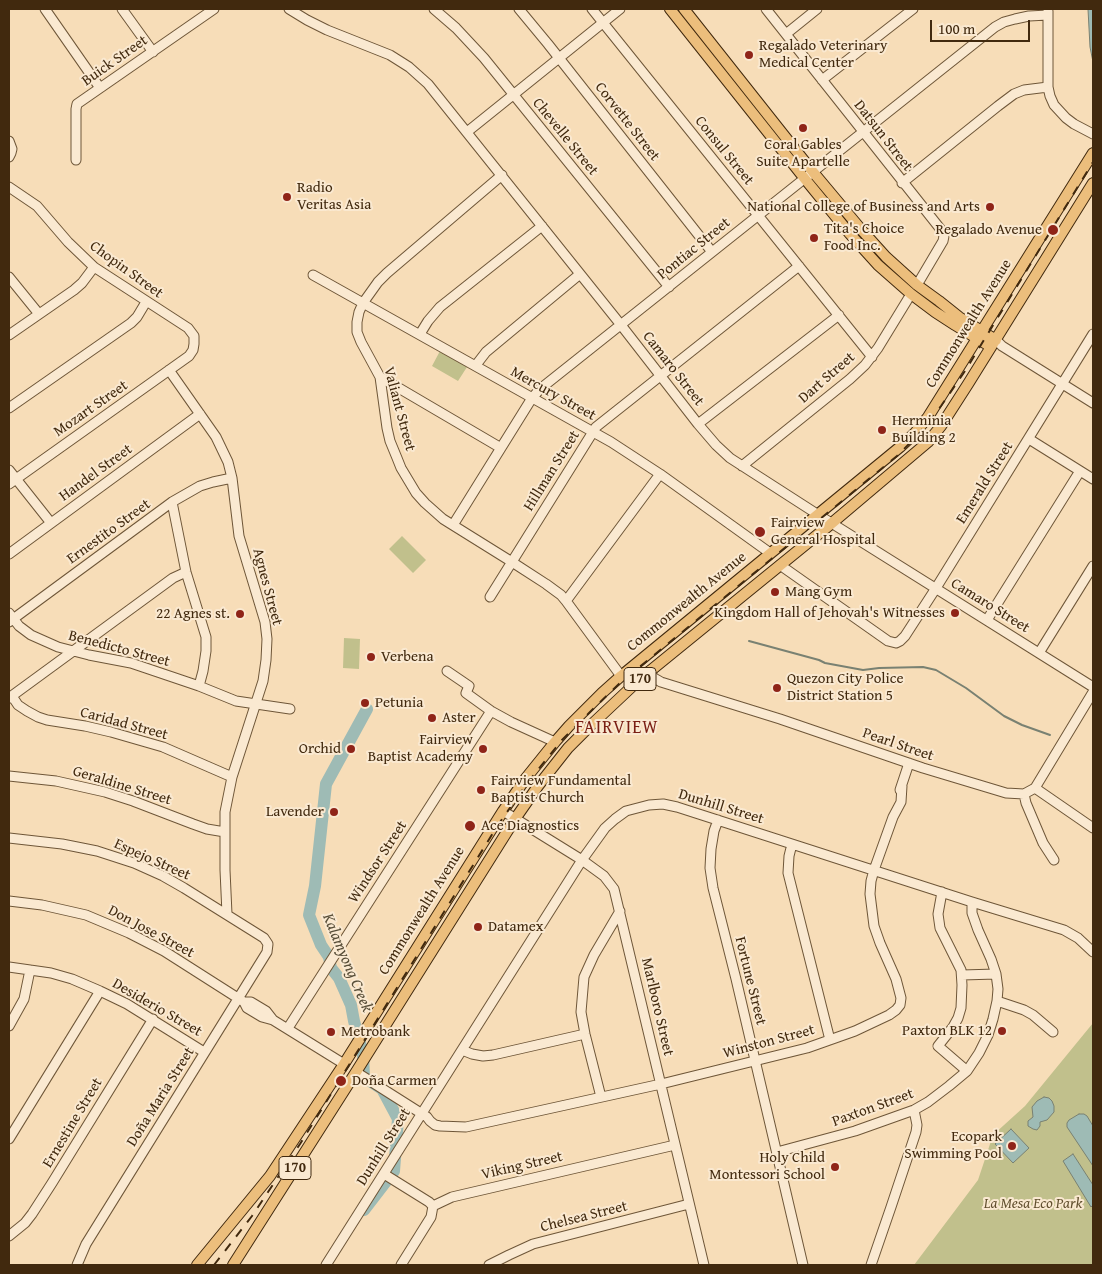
<!DOCTYPE html>
<html>
<head>
<meta charset="utf-8">
<style>
  body { margin:0 }
  #map { position:relative; width:1102px; height:1274px; overflow:hidden; background:#f7ddb8; font-family:"Gentium Book Plus",serif }
  canvas { display:block }
  .frame { position:absolute; inset:0; border:10px solid #41290e; pointer-events:none }
  .scale { position:absolute; left:930px; top:20px; width:100px; height:22px; box-sizing:border-box; border:2px solid #41290e; border-top:0; padding-left:6px; font-size:15px; line-height:18px; white-space:nowrap; color:#41290e; -webkit-text-stroke:4px #fae9d1; paint-order:stroke }
</style>
</head>
<body>
<div id="map">
<canvas width="1102" height="1274"></canvas>
<div class="frame"></div>
<div class="scale">100 m</div>
</div>
<script>
const ctx = document.querySelector('canvas').getContext('2d');
ctx.lineJoin = 'round';
function fillPath(path, color) {
  ctx.fillStyle = color;
  ctx.fill(path, 'evenodd');
}
function shape(rows) {
  const path = new Path2D();
  for (const r of rows) {
    path.moveTo(r[0], r[1]);
    for (let i = 2; i < r.length; i += 2) path.lineTo(r[i], r[i + 1]);
  }
  return path;
}
function stroke(path, color, width, dash) {
  ctx.strokeStyle = color;
  ctx.lineWidth = width;
  ctx.lineCap = dash ? 'butt' : 'round';
  ctx.setLineDash(dash || []);
  ctx.stroke(path);
}
function write(font, color, halo, rows, align = 'center') {
  ctx.font = font + ' "Gentium Book Plus",serif';
  ctx.lineWidth = 4;
  ctx.setLineDash([]);
  ctx.textBaseline = 'middle';
  ctx.strokeStyle = halo;
  ctx.fillStyle = color;
  for (const [text, x, y, turn = 0] of rows) {
    ctx.save();
    ctx.translate(x, y);
    ctx.rotate((+turn || 0) * Math.PI / 180);
    ctx.textAlign = isNaN(turn) ? turn : align;
    if (halo) ctx.strokeText(text, 0, 0);
    ctx.fillText(text, 0, 0);
    ctx.restore();
  }
}
fillPath(shape([
  [440,351,467,367,458,381,432,366],
  [402,536,426,560,413,573,389,549],
  [344,638,360,639,359,669,343,668],
  [1093,1023,1093,1265,914,1265,978,1180,993,1135,1025,1106]
]), '#c1c08c');
const water = shape([
  [1088,9,1093,9,1093,62,1090,47,1088,9],
  [1044,1097,1049,1098,1052,1101,1054,1106,1054,1112,1047,1120,1040,1122,1040,1126,1037,1130,1033,1129,1028,1126,1028,1121,1033,1117,1032,1107,1037,1101,1044,1097],
  [1079,1114,1084,1114,1087,1116,1093,1126,1093,1166,1067,1127,1067,1123,1069,1120,1079,1114],
  [1011,1129,1029,1148,1013,1163,995,1144,1011,1129],
  [1073,1154,1093,1185,1093,1205,1091,1207,1063,1161,1073,1154]
]);
fillPath(water, '#9ebbb5');
stroke(water, '#798172', 1);
stroke(shape([
  [749,641,819,660,825,663,863,670,879,668,923,667,936,670,966,688,1004,716,1022,725,1050,735]
]), '#798172', 2);
stroke(shape([
  [364,1210,394,1171,398,1119,382,1089,364,1077,363,1054,354,1021,351,1005,339,978,331,968,329,957,321,945,309,915,315,886,326,784,367,709]
]), '#9ebbb5', 12);
const minor = shape([
  [45,9,100,88],
  [122,9,153,52],
  [289,9,307,20,327,30,390,55,409,67,428,84,621,325,698,424,716,445,730,458,817,514,1093,687],
  [434,9,456,28,484,58,669,287],
  [519,9,548,44,712,252],
  [592,9,872,357],
  [766,9,942,231,944,236,943,241,917,285],
  [1048,11,1048,87,1050,96,1054,105,1066,118,1074,124,1093,134],
  [786,34,817,9],
  [822,80,913,9],
  [467,132,620,9],
  [9,141,12,149,11,153,9,157],
  [76,160,76,109,77,104,214,9],
  [502,175,387,273,378,282,363,303,359,312,357,322,357,332,361,342,380,377,387,428,390,441,397,458,401,468,416,493,425,503,443,519,512,562,546,584,561,595,566,601,621,676],
  [902,183,998,106,1014,94,1024,90,1048,87],
  [9,187,37,206,68,242,94,267,188,328,194,336,194,344,193,350,189,356,9,484],
  [313,275,611,442,660,474,770,553],
  [9,277,39,314],
  [420,334,428,321,440,307,542,226],
  [9,335,74,290,82,283,94,267],
  [996,340,1002,346,1093,403],
  [476,365,486,352,580,274],
  [169,370,216,437,228,462,232,478,239,536,265,622,267,639,266,660,263,681,232,777,225,812,225,870,227,914],
  [380,377,501,448],
  [9,408,131,323,137,317,146,302],
  [698,424,839,315],
  [1029,439,1093,479],
  [742,466,850,379,865,365,878,348,911,294],
  [9,470,51,523],
  [172,502,186,572,206,637,206,651,203,671,199,686],
  [453,525,532,398,540,389,995,27,1004,22,1015,19,1029,16,1048,15],
  [9,554,200,414],
  [780,565,888,641,896,643,900,641,905,636,936,588,1093,334],
  [490,597,596,427,799,266],
  [566,601,660,474],
  [9,613,19,626,31,635,58,647,89,655,131,663,199,686,236,701,290,709],
  [987,620,1080,471],
  [9,622,172,502,200,486,213,482,232,478],
  [1039,653,1093,566],
  [447,671,469,686,466,693,491,711,511,722,555,742],
  [649,671,654,678,661,682,780,719,923,768,1006,793,1024,794,1035,788,1093,692],
  [12,696,18,705,27,711,38,717,47,720,85,726,111,732,163,747,232,777],
  [9,698,173,578,186,572],
  [9,776,56,781,105,792,133,801,193,824,207,829,225,832],
  [1035,788,1093,828],
  [900,790,909,763],
  [1024,794,1026,803,1043,843,1054,860],
  [503,811,582,860,604,876,614,889,704,1265],
  [718,820,714,831,711,849,710,868,713,888,736,979,803,1265],
  [9,838,62,844,97,851,134,863,163,876,184,888,264,938,268,944,267,952,86,1244,77,1265],
  [792,844,789,856,788,873,830,1040],
  [942,892,938,914,940,928,961,970,962,985,961,1008,958,1018,953,1027,938,1046,967,1071],
  [9,901,42,905,86,915,129,933,164,951,244,1002,251,1002,266,1011,273,1020],
  [9,967,51,973,72,979,100,991,127,1004,204,1052],
  [962,975,996,974],
  [997,1001,1024,1010,1033,1015,1053,1032],
  [244,1002,247,1008,262,1017,273,1020,344,1064],
  [9,1026,24,999,30,970],
  [288,1028,491,711],
  [462,1050,472,1054,483,1056,493,1055,585,1034],
  [356,1072,427,1117,430,1121,435,1125,440,1126,466,1127,661,1084,807,1048,855,1031,889,1015,896,1010,900,1005,901,998,896,979,880,943,874,926,870,894,871,881,874,870,893,817,901,802,902,786],
  [601,1097,585,1034,581,1012,584,977,594,955,620,911],
  [9,1139,100,991],
  [777,1152,855,1131,914,1110,928,1102,949,1086,967,1071,979,1053,988,1035,993,1019,997,1001,998,989,996,974,991,959,978,930,972,913,972,902],
  [384,1174,429,1202,433,1206,452,1197,675,1145],
  [9,1236,25,1223,32,1214,52,1183,153,1019],
  [326,1265,582,860,605,828,615,819,626,811,649,805,663,804,677,807,972,902,1064,930,1078,938,1093,952],
  [401,1265,431,1217,433,1206],
  [489,1265,509,1255,533,1244,689,1204],
  [871,1265,891,1207,916,1132,917,1125,914,1110]
]);
const major = shape([
  [670,9,805,179,850,234,878,265,911,294,935,312,955,325,991,347],
  [684,9,813,172,859,227,886,257,917,285,939,301,959,317,996,340],
  [197,1265,270,1176,344,1064,503,811,526,778,555,742,569,726,602,693,621,676,900,447,914,434,928,417,1093,153],
  [233,1265,356,1072,515,819,538,786,568,748,589,727,639,680,832,523,928,442,941,426,968,384,1093,183]
]);
stroke(minor, '#6e5638', 11);
stroke(major, '#41290e', 12);
stroke(minor, '#fae9d1', 9);
stroke(major, '#ecbe7c', 10);
stroke(shape([
  [214,1265,252,1216,300,1144,498,825,528,782,562,740,589,713,620,683,897,456,917,436,941,406,965,371,1093,162]
]), '#41290e', 2, [9, 9]);
for (const [x, y, r, color] of [
  [749,55,5,"#8f2418"],
  [803,128,5,"#8f2418"],
  [287,197,5,"#8f2418"],
  [990,207,5,"#8f2418"],
  [1053,230,6,"#8f2418"],
  [814,238,5,"#8f2418"],
  [882,430,5,"#8f2418"],
  [760,532,6,"#8f2418"],
  [775,592,5,"#8f2418"],
  [955,613,5,"#8f2418"],
  [240,614,5,"#8f2418"],
  [371,657,5,"#8f2418"],
  [777,688,5,"#8f2418"],
  [365,703,5,"#8f2418"],
  [432,718,5,"#8f2418"],
  [351,749,5,"#8f2418"],
  [483,749,5,"#8f2418"],
  [481,790,5,"#8f2418"],
  [334,812,5,"#8f2418"],
  [470,826,6,"#8f2418"],
  [478,927,5,"#8f2418"],
  [1002,1031,5,"#8f2418"],
  [331,1032,5,"#8f2418"],
  [341,1081,6,"#8f2418"],
  [1012,1146,5,"#8f2418"],
  [835,1167,5,"#8f2418"]
]) {
  const dot = new Path2D();
  dot.arc(x, y, r, 0, 2 * Math.PI);
  ctx.fillStyle = color;
  ctx.fill(dot);
  stroke(dot, '#fae9d1', 2);
}
for (const [x, y, w] of [
  [640,679,32],
  [295,1168,32]
]) {
  const box = new Path2D();
  box.roundRect(x - w / 2, y - 11.5, w, 23, 4);
  ctx.fillStyle = '#fae9d1';
  ctx.fill(box);
  stroke(box, '#41290e', 1);
}
write('bold 14px', '#41290e', null, [
  ["170",640,679],
  ["170",295,1168]
]);
write('15px', '#41290e', '#fae9d1', [
  ["Regalado Veterinary",759,46],
  ["Medical Center",759,63],
  ["Coral Gables",803,145,"center"],
  ["Suite Apartelle",803,162,"center"],
  ["Radio",297,188],
  ["Veritas Asia",297,205],
  ["National College of Business and Arts",980,207,"right"],
  ["Tita's Choice",824,229],
  ["Food Inc.",824,246],
  ["Regalado Avenue",1042,230,"right"],
  ["Herminia",892,421],
  ["Building 2",892,438],
  ["Fairview",771,523],
  ["General Hospital",771,540],
  ["Mang Gym",785,592],
  ["Kingdom Hall of Jehovah's Witnesses",945,613,"right"],
  ["22 Agnes st.",230,614,"right"],
  ["Verbena",381,657],
  ["Quezon City Police",787,679],
  ["District Station 5",787,696],
  ["Petunia",375,703],
  ["Aster",442,718],
  ["Fairview",473,740,"right"],
  ["Baptist Academy",473,757,"right"],
  ["Orchid",341,749,"right"],
  ["Fairview Fundamental",491,781],
  ["Baptist Church",491,798],
  ["Lavender",324,812,"right"],
  ["Ace Diagnostics",481,826],
  ["Datamex",488,927],
  ["Paxton BLK 12",992,1031,"right"],
  ["Metrobank",341,1032],
  ["Doña Carmen",352,1081],
  ["Ecopark",1002,1137,"right"],
  ["Swimming Pool",1002,1154,"right"],
  ["Holy Child",825,1158,"right"],
  ["Montessori School",825,1175,"right"]
], 'left');
write('15px', '#41290e', '#fae9d1', [
  ["Buick Street",115,61,-35],
  ["Corvette Street",627,122,52],
  ["Datsun Street",883,136,52],
  ["Chevelle Street",565,137,51],
  ["Consul Street",724,151,51],
  ["Pontiac Street",694,249,-39],
  ["Chopin Street",126,270,36],
  ["Commonwealth Avenue",969,324,-58],
  ["Camaro Street",673,369,52],
  ["Dart Street",827,378,-41],
  ["Mercury Street",553,394,29],
  ["Mozart Street",91,409,-35],
  ["Valiant Street",399,409,75],
  ["Hillman Street",552,471,-58],
  ["Handel Street",96,473,-36],
  ["Emerald Street",985,483,-58],
  ["Ernestito Street",109,532,-36],
  ["Agnes Street",267,587,75],
  ["Commonwealth Avenue",687,602,-39],
  ["Camaro Street",990,606,32],
  ["Benedicto Street",119,649,15],
  ["Caridad Street",124,724,15],
  ["Pearl Street",898,745,19],
  ["Geraldine Street",122,786,17],
  ["Dunhill Street",721,807,17],
  ["Espejo Street",152,860,24],
  ["Windsor Street",378,862,-57],
  ["Commonwealth Avenue",422,911,-58],
  ["Don Jose Street",151,932,28],
  ["Fortune Street",750,981,76],
  ["Marlboro Street",657,1007,77],
  ["Desiderio Street",157,1008,30],
  ["Winston Street",769,1042,-15],
  ["Doña Maria Street",161,1097,-58],
  ["Paxton Street",873,1108,-20],
  ["Ernestine Street",73,1123,-59],
  ["Dunhill Street",384,1147,-58],
  ["Viking Street",522,1166,-13],
  ["Chelsea Street",584,1217,-14]
]);
write('italic 15px', '#614f2e', '#fae9d1', [
  ["La Mesa Eco Park",1033,1204]
]);
write('italic 16px', '#584e38', '#fae9d1', [
  ["Kalamyong Creek",347,963,67]
]);
ctx.letterSpacing = '1px';
write('18px', '#7a1f14', '#fae9d1', [
  ["FAIRVIEW",617,728]
]);
ctx.letterSpacing = '0px';
</script>
</body>
</html>
